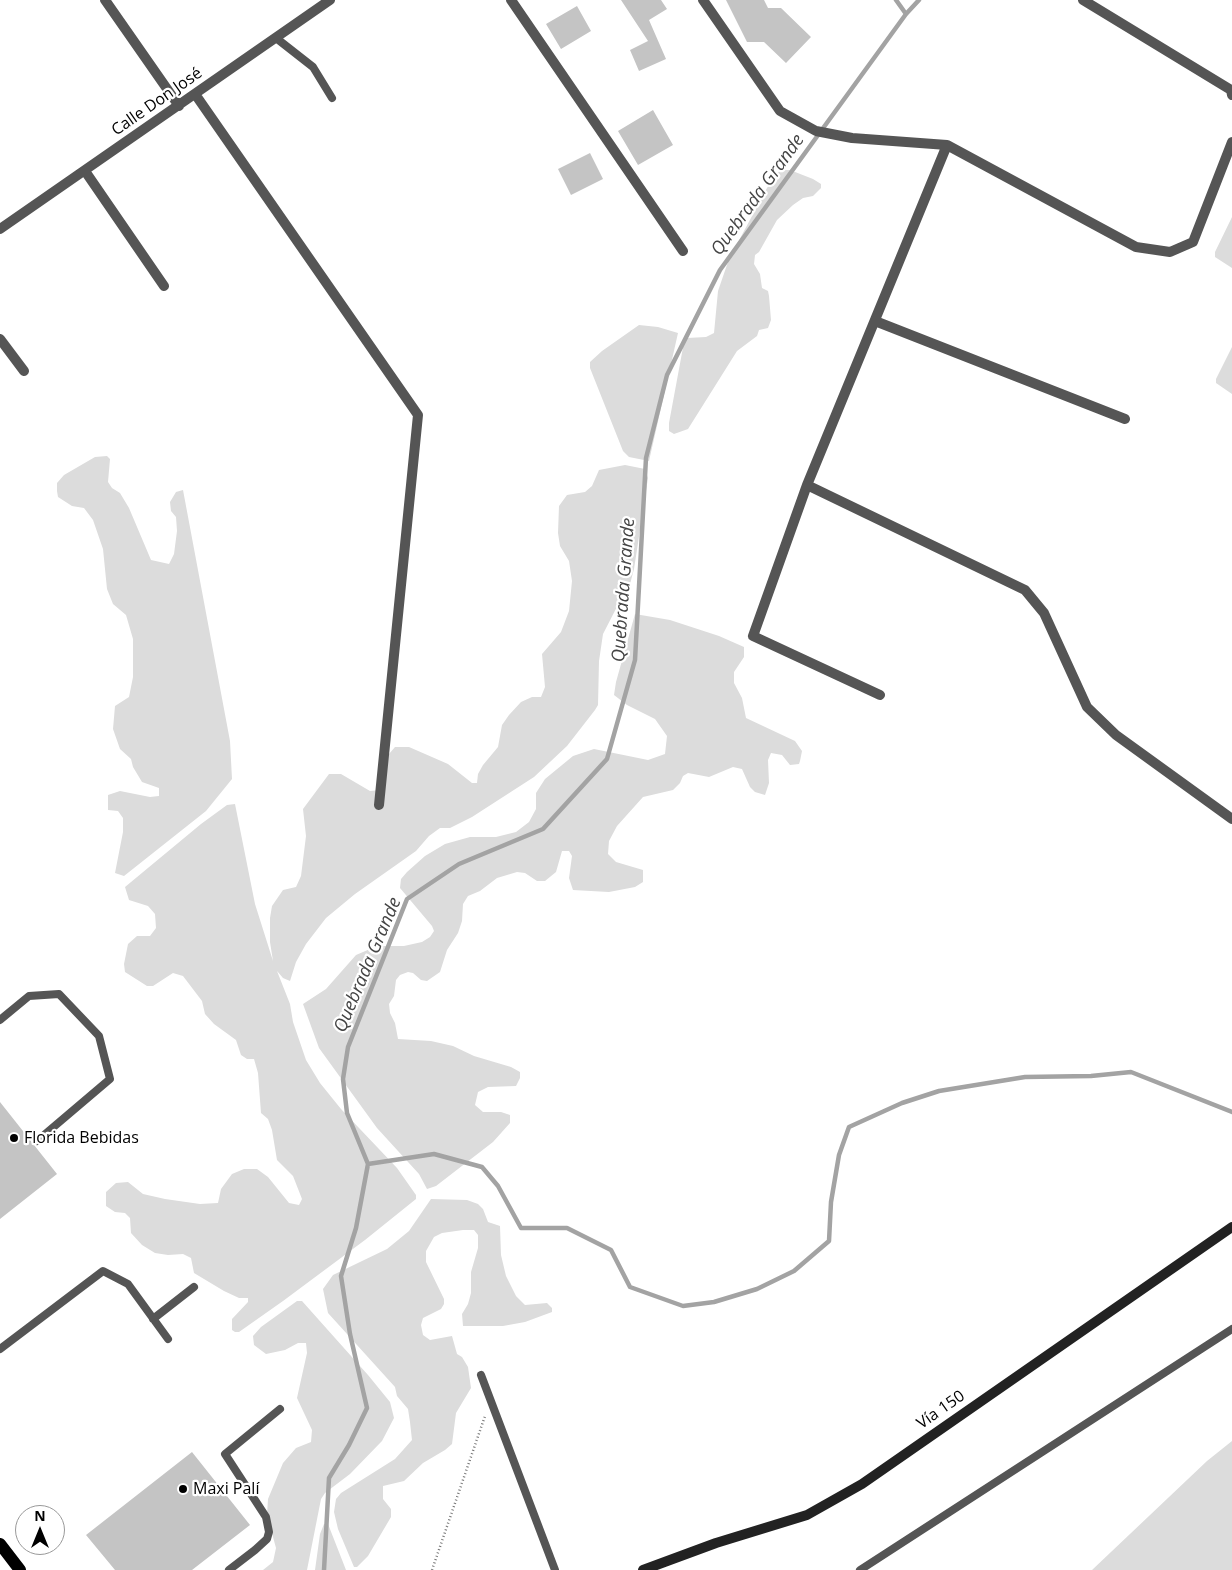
<!DOCTYPE html>
<html>
<head>
<meta charset="utf-8">
<style>
  body { margin:0 }
  #map { position:relative; width:1232px; height:1570px; overflow:hidden; background:#fff; font-family:"Open Sans",sans-serif }
  canvas { display:block }
  .north { position:absolute; left:15px; top:1505px; width:50px; height:50px; box-sizing:border-box; background:#fff; border:1px solid #999; border-radius:50%; rotate:0deg; font-size:14px; font-weight:700; line-height:20px; text-align:center; color:#000 }
  .north::after { content:''; display:block; margin:auto; width:18px; height:22px; background:#000; clip-path:polygon(50% 0,100% 100%,50% 72%,0 100%) }
</style>
</head>
<body>
<div id="map">
<canvas width="1232" height="1570"></canvas>
<div class="north">N</div>
</div>
<script>
const ctx = document.querySelector('canvas').getContext('2d');
ctx.lineJoin = 'round';
function fillPath(path, color) {
  ctx.fillStyle = color;
  ctx.fill(path, 'evenodd');
}
function shape(rows) {
  const path = new Path2D();
  for (const r of rows) {
    path.moveTo(r[0], r[1]);
    for (let i = 2; i < r.length; i += 2) path.lineTo(r[i], r[i + 1]);
  }
  return path;
}
function stroke(path, color, width, dash) {
  ctx.strokeStyle = color;
  ctx.lineWidth = width;
  ctx.lineCap = dash ? 'butt' : 'round';
  ctx.setLineDash(dash || []);
  ctx.stroke(path);
}
function write(font, color, halo, rows, align = 'center') {
  ctx.font = font + ' "Open Sans",sans-serif';
  ctx.lineWidth = 4.5;
  ctx.setLineDash([]);
  ctx.textBaseline = 'middle';
  ctx.strokeStyle = halo;
  ctx.fillStyle = color;
  for (const [text, x, y, turn = 0] of rows) {
    ctx.save();
    ctx.translate(x, y);
    ctx.rotate((+turn || 0) * Math.PI / 180);
    ctx.textAlign = isNaN(turn) ? turn : align;
    if (halo) ctx.strokeText(text, 0, 0);
    ctx.fillText(text, 0, 0);
    ctx.restore();
  }
}
fillPath(shape([
  [780,170,790,170,813,179,821,184,821,188,813,196,803,198,793,205,777,220,759,252,755,255,754,264,760,274,762,288,768,291,769,296,771,320,768,328,759,330,757,336,737,351,688,429,674,434,669,431,669,423,684,342,687,338,706,337,714,333,718,291,729,259,767,188],
  [1232,217,1232,268,1215,257,1215,252],
  [639,325,658,327,678,333,649,461,629,457,623,451,590,368,590,362,602,351],
  [1232,347,1232,394,1216,383,1216,379],
  [107,456,110,459,108,482,112,488,120,493,129,508,151,560,169,564,174,554,177,531,176,517,171,511,170,502,176,492,183,490,230,741,232,779,206,811,124,876,115,873,123,832,123,818,118,811,108,810,108,795,120,791,150,797,159,796,159,788,142,782,133,767,131,759,120,749,113,729,115,706,129,697,133,677,133,639,126,615,113,604,107,589,103,549,93,520,84,508,72,506,58,497,57,491,57,483,64,475,95,457],
  [625,465,645,469,648,478,634,569,626,599,621,599,603,634,599,661,598,705,595,710,567,746,534,777,472,817,450,828,440,828,429,836,416,851,355,894,326,918,306,944,296,962,290,981,283,978,277,971,290,1004,293,1022,306,1060,320,1083,341,1109,397,1168,416,1195,416,1199,365,1240,283,1301,239,1332,235,1332,232,1330,232,1319,248,1302,248,1298,239,1298,224,1291,194,1273,191,1258,183,1254,168,1255,155,1253,142,1245,131,1233,130,1218,125,1213,115,1212,106,1206,106,1192,116,1183,128,1182,143,1194,165,1199,200,1204,218,1203,221,1189,232,1174,244,1169,257,1169,268,1177,289,1203,299,1205,302,1199,293,1176,277,1160,272,1130,268,1119,261,1113,258,1073,254,1059,247,1059,241,1055,236,1040,214,1024,205,1014,202,1001,183,976,173,973,153,986,147,986,125,972,124,964,128,944,137,936,150,936,156,928,155,914,148,906,129,900,125,887,201,824,227,805,235,804,255,904,273,961,270,942,270,918,272,906,283,890,296,887,301,876,306,836,303,809,329,774,341,774,370,791,381,790,383,761,395,747,409,747,448,764,472,783,477,783,478,774,483,765,498,747,502,725,509,715,521,702,532,697,541,697,545,687,542,654,561,632,569,611,572,581,569,561,560,546,558,533,559,506,567,495,585,492,592,486,599,470],
  [635,614,670,620,719,636,744,647,744,657,734,672,734,683,742,698,746,718,795,741,802,751,800,761,799,764,790,765,782,755,771,753,768,760,769,783,765,795,755,792,750,787,742,769,733,767,709,777,688,773,683,776,680,783,673,790,643,797,617,826,609,841,608,854,616,862,643,870,643,882,635,887,609,892,573,890,569,878,572,856,569,851,562,851,556,872,545,881,537,881,525,873,517,872,497,878,480,891,468,896,463,904,462,921,458,933,447,950,440,972,427,981,421,980,413,973,408,972,400,975,396,980,394,996,389,1004,390,1013,395,1023,398,1039,431,1041,453,1046,474,1056,511,1067,520,1072,520,1078,516,1086,488,1087,478,1092,475,1105,483,1112,501,1112,510,1115,510,1123,493,1142,436,1186,427,1189,419,1174,377,1128,319,1048,303,1004,326,989,356,955,377,946,404,946,422,942,430,937,434,931,432,926,400,888,401,879,407,872,425,856,445,844,470,837,496,837,516,832,529,822,536,809,536,793,545,779,573,756,594,749,648,760,665,754,667,736,655,719,627,705,614,695,616,682],
  [431,1199,467,1200,478,1204,483,1209,488,1222,500,1226,501,1255,506,1276,516,1296,525,1305,547,1303,552,1308,552,1312,525,1322,503,1326,463,1326,462,1314,468,1304,471,1293,471,1272,478,1248,478,1235,474,1230,463,1230,442,1233,434,1237,426,1251,426,1262,444,1299,444,1304,441,1309,423,1318,421,1325,423,1335,430,1340,452,1336,457,1354,462,1357,468,1367,471,1388,456,1413,452,1444,445,1450,423,1463,404,1481,383,1486,383,1499,391,1509,391,1517,368,1556,357,1567,354,1567,338,1529,334,1512,336,1499,341,1493,395,1459,412,1440,410,1422,408,1409,397,1396,395,1387,328,1313,323,1289,333,1275,387,1249,409,1231],
  [297,1301,302,1301,368,1375,390,1402,394,1418,382,1441,350,1474,325,1493,321,1499,307,1570,263,1570,273,1562,276,1548,267,1515,268,1499,283,1463,296,1448,311,1442,312,1430,297,1398,307,1353,306,1343,298,1343,285,1350,266,1354,254,1345,253,1336,261,1327],
  [1232,1441,1232,1570,1092,1570,1207,1461],
  [324,1524,328,1524,346,1570,315,1570,320,1534]
]), '#dcdcdc');
stroke(shape([
  [896,0,906,14],
  [368,1164,434,1154,482,1167,498,1186,521,1228,567,1228,611,1250,630,1287,683,1306,714,1302,757,1289,794,1271,829,1241,831,1202,839,1155,849,1127,902,1103,939,1091,1025,1077,1091,1076,1131,1072,1232,1112],
  [324,1570,329,1478,349,1445,367,1408,350,1334,341,1276,356,1228,368,1164,347,1113,343,1079,348,1047,407,899,459,864,543,829,607,759,635,660,646,458,667,375,720,270,906,14,919,0]
]), '#a3a3a3', 4.5);
fillPath(shape([
  [621,0,661,0,667,9,649,20,666,59,639,71,630,50,648,41],
  [726,0,764,0,768,8,781,8,811,37,786,63,764,42,747,42],
  [577,6,591,31,561,49,546,24],
  [653,110,673,145,638,165,618,131],
  [590,153,603,179,571,195,558,169],
  [0,1102,57,1174,0,1219],
  [192,1452,250,1525,192,1570,115,1570,86,1535]
]), '#c4c4c4');
stroke(shape([
  [432,1570,485,1416]
]), '#777', 2.5, [1, 2.5]);
stroke(shape([
  [276,38,313,67,332,98],
  [0,1020,29,996,59,994,99,1036,110,1079,37,1141],
  [153,1319,194,1287],
  [0,1349,103,1271,128,1284,168,1339],
  [481,1375,555,1570],
  [229,1570,255,1550,267,1539,269,1532,266,1517,225,1454,280,1409],
  [860,1570,1232,1329]
]), '#555', 8);
stroke(shape([
  [105,0,179,106],
  [511,0,683,251],
  [703,0,780,111,816,131,852,138,947,145,1136,247,1170,252,1193,242,1232,142],
  [1083,0,1231,90,1232,95],
  [195,94,418,415,379,805],
  [947,145,807,485,1025,590,1044,613,1087,707,1116,735,1232,819],
  [85,171,164,286],
  [0,229,330,0],
  [875,321,1125,419],
  [0,339,24,371],
  [807,485,753,636,880,695]
]), '#555', 10);
stroke(shape([
  [643,1570,716,1543,807,1515,862,1484,1232,1227]
]), '#222', 10);
stroke(shape([
  [0,1544,20,1570]
]), '#000', 12);
for (const [x, y, r, color] of [
  [14,1138,5,"#000"],
  [183,1489,5,"#000"]
]) {
  const dot = new Path2D();
  dot.arc(x, y, r, 0, 2 * Math.PI);
  ctx.fillStyle = color;
  ctx.fill(dot);
  stroke(dot, '#fff', 2);
}
write('16px', '#000', '#fff', [
  ["Calle Don José",157,102,-35],
  ["Vía 150",941,1410,-35]
]);
write('16px', '#000', '#fff', [
  ["Florida Bebidas",24,1138],
  ["Maxi Palí",193,1489]
], 'left');
write('italic 18px', '#444', '#fff', [
  ["Quebrada Grande",758,195,-54],
  ["Quebrada Grande",624,590,-86],
  ["Quebrada Grande",368,965,-67]
]);
</script>
</body>
</html>
